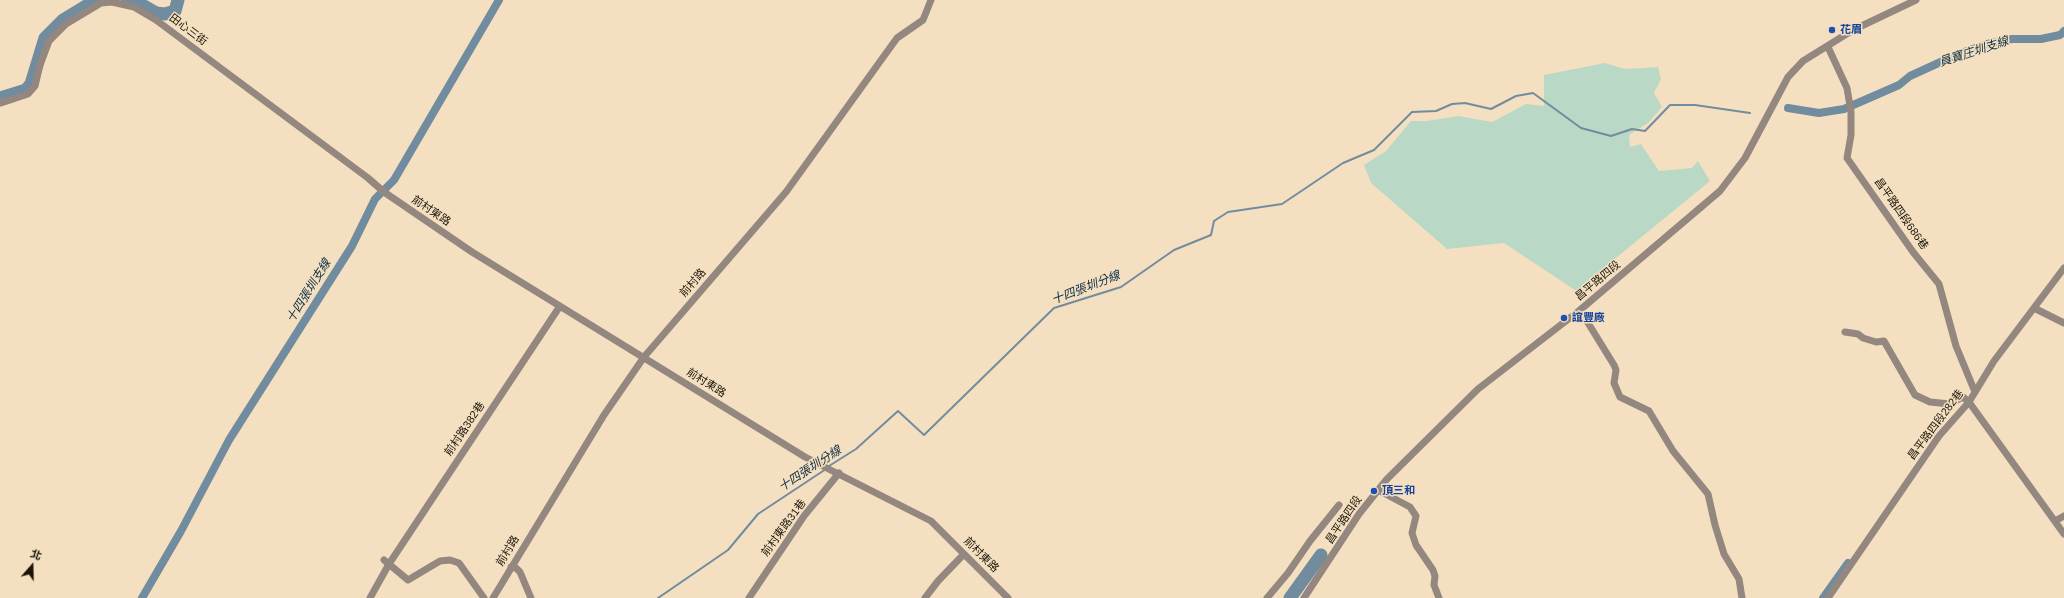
<!DOCTYPE html>
<html>
<head>
<meta charset="utf-8">
<style>
  body { margin:0 }
  #map { position:relative; width:2064px; height:598px; overflow:hidden; background:#f4e0c0; font-family:Helvetica,"Noto Sans TC",sans-serif }
  canvas { display:block }
  .north { position:absolute; left:12px; top:546px; width:40px; height:40px; -webkit-text-stroke:3px #f4e0c0; paint-order:stroke; rotate:20deg; font-size:11px; font-weight:700; line-height:16px; text-align:center; color:#1c150a }
  .north::after { content:''; display:block; margin:auto; width:14px; height:18px; background:#1c150a; clip-path:polygon(50% 0,100% 100%,50% 72%,0 100%) }
</style>
</head>
<body>
<div id="map">
<canvas width="2064" height="598"></canvas>
<div class="north">北</div>
</div>
<script>
const ctx = document.querySelector('canvas').getContext('2d');
ctx.lineJoin = 'round';
function fillPath(path, color) {
  ctx.fillStyle = color;
  ctx.fill(path, 'evenodd');
}
function shape(rows) {
  const path = new Path2D();
  for (const r of rows) {
    path.moveTo(r[0], r[1]);
    for (let i = 2; i < r.length; i += 2) path.lineTo(r[i], r[i + 1]);
  }
  return path;
}
function stroke(path, color, width, dash) {
  ctx.strokeStyle = color;
  ctx.lineWidth = width;
  ctx.lineCap = dash ? 'butt' : 'round';
  ctx.setLineDash(dash || []);
  ctx.stroke(path);
}
function write(font, color, halo, rows, align = 'center') {
  ctx.font = font + ' Helvetica,"Noto Sans TC",sans-serif';
  ctx.lineWidth = 3;
  ctx.setLineDash([]);
  ctx.textBaseline = 'middle';
  ctx.strokeStyle = halo;
  ctx.fillStyle = color;
  for (const [text, x, y, turn = 0] of rows) {
    ctx.save();
    ctx.translate(x, y);
    ctx.rotate((+turn || 0) * Math.PI / 180);
    ctx.textAlign = isNaN(turn) ? turn : align;
    if (halo) ctx.strokeText(text, 0, 0);
    ctx.fillText(text, 0, 0);
    ctx.restore();
  }
}
fillPath(shape([
  [1605,63,1625,69,1658,67,1661,79,1654,93,1662,107,1648,123,1629,135,1630,147,1641,144,1659,171,1692,168,1698,161,1710,181,1600,271,1578,292,1504,243,1447,249,1371,183,1364,165,1386,151,1411,121,1427,121,1459,116,1492,122,1526,104,1544,106,1544,75]
]), '#bad8c6');
stroke(shape([
  [829,466,856,449,898,411,924,435,1054,308,1121,287,1174,250,1211,235,1214,221,1228,212,1282,204,1343,163,1374,150,1412,112,1436,111,1452,104,1465,103,1491,109,1516,96,1533,93,1581,128,1611,136,1632,129,1645,131,1670,105,1695,105,1750,113],
  [658,598,728,550,758,514,826,469]
]), '#728c9f', 2);
stroke(shape([
  [1788,108,1819,113,1844,109,1899,85,1910,76,1956,55,1987,44,2012,39,2041,39,2060,35,2064,31],
  [142,598,181,531,229,440,352,246,375,199,394,180,499,0],
  [1823,598,1848,563]
]), '#728c9f', 8);
stroke(shape([
  [127,0,137,2,156,13,165,14,175,11,178,0],
  [0,98,26,90,31,84,45,38,63,20,96,0],
  [1290,598,1321,555]
]), '#728c9f', 13);
stroke(shape([
  [1828,47,1847,88,1851,112,1851,135,1847,158,1913,252,1939,284,1956,346,1975,392],
  [1,103,28,94,35,86,40,65,49,41,66,24,101,3,112,2,134,7,156,20,368,178,384,192,472,252,805,457,931,521,1008,598],
  [2034,308,2064,323],
  [1580,310,1614,365,1616,370,1614,383,1620,397,1649,411,1673,451,1708,494,1715,525,1724,554,1739,579,1742,598],
  [1845,332,1858,334,1863,338,1876,342,1884,341,1915,395,1930,402,1950,404,1963,397,1969,402,2064,534],
  [1378,490,1410,507,1416,516,1412,533,1416,545,1433,570,1435,576,1434,585,1439,598],
  [2055,521,2064,516],
  [384,560,408,580,440,561,450,560,459,563,484,598],
  [511,567,516,568,520,572,531,598],
  [370,598,389,564,560,306],
  [493,598,604,415,644,357,786,192,897,38,923,20,931,0],
  [749,598,804,516,839,473],
  [925,598,938,581,964,554],
  [1267,598,1288,573,1310,541,1339,505],
  [1304,598,1359,514,1387,479,1478,389,1580,310,1720,191,1745,158,1788,77,1803,61,1853,30,1916,0],
  [1828,598,1939,436,1969,402,1994,361,2064,268]
]), '#93877f', 7);
for (const [x, y, r, color] of [
  [1832,30,4,"#1a4fb4"],
  [1564,318,4,"#1a4fb4"],
  [1374,491,4,"#1a4fb4"]
]) {
  const dot = new Path2D();
  dot.arc(x, y, r, 0, 2 * Math.PI);
  ctx.fillStyle = color;
  ctx.fill(dot);
  stroke(dot, '#f4e0c0', 1.5);
}
write('11px', '#1c150a', '#f4e0c0', [
  ["田心三街",188,30,37],
  ["前村東路",431,211,34],
  ["昌平路四段686巷",1901,214,55],
  ["昌平路四段",1598,281,-40],
  ["前村路",693,283,-49],
  ["前村東路",706,383,32],
  ["昌平路四段282巷",1936,425,-53],
  ["前村路382巷",465,429,-56],
  ["昌平路四段",1344,520,-56],
  ["前村東路31巷",784,528,-54],
  ["前村路",508,551,-59],
  ["前村東路",981,555,45]
]);
write('bold 11px', '#164399', '#f4e0c0', [
  ["花眉",1840,30],
  ["誼豐廠",1572,318],
  ["頂三和",1382,491]
], 'left');
write('italic 12px', '#0a2d44', '#f4e0c0', [
  ["員寶庄圳支線",1974,52,-18],
  ["十四張圳分線",1086,288,-21],
  ["十四張圳支線",309,291,-58],
  ["十四張圳分線",810,469,-33]
]);
</script>
</body>
</html>
